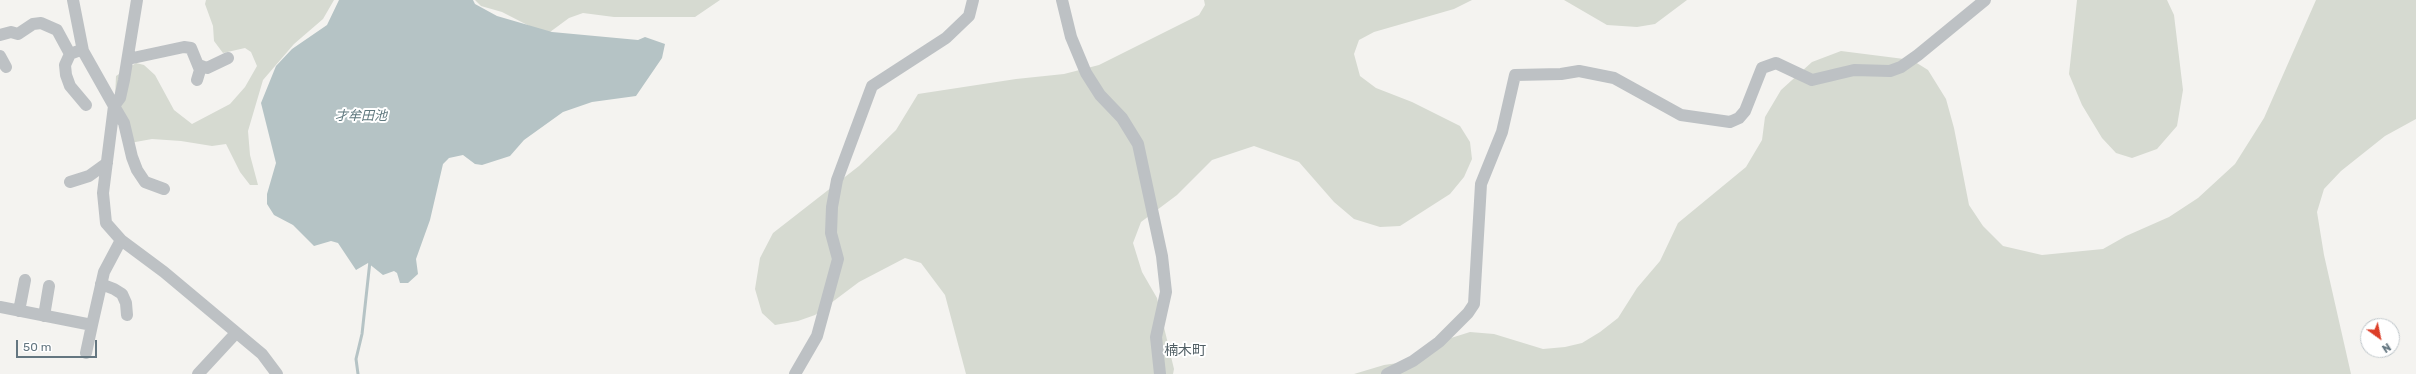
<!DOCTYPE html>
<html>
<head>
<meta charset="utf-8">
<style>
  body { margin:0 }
  #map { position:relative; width:2416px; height:374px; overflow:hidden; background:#f4f3f0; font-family:Rubik,sans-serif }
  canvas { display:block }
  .north { position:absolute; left:2360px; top:318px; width:40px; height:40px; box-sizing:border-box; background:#fff; border:1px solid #c1c8cc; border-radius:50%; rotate:147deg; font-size:11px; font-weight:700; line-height:16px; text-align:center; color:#647680 }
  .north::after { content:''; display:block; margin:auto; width:14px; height:18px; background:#dc3e28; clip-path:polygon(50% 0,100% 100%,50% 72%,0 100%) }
  .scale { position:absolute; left:16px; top:340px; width:81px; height:18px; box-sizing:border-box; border:2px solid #647680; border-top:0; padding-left:5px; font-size:12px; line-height:14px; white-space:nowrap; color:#647680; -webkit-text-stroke:3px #fff; paint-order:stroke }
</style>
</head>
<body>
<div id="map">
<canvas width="2416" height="374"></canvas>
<div class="north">N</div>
<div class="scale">50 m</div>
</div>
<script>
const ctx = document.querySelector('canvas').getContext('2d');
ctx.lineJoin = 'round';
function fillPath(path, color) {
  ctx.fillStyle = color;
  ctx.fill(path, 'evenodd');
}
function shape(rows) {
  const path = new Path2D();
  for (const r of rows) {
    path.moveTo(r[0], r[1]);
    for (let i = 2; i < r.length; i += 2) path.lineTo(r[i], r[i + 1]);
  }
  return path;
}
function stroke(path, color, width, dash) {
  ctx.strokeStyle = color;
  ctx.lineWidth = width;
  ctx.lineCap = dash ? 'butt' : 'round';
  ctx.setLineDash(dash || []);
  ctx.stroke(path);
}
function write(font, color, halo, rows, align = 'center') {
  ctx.font = font + ' Rubik,"Noto Sans JP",sans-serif';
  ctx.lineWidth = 4;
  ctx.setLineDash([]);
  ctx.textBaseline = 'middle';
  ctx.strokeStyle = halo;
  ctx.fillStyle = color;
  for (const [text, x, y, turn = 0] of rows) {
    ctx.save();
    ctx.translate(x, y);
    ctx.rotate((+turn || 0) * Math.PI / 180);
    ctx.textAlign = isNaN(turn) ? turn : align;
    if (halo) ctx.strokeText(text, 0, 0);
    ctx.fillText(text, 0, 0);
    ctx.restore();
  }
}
fillPath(shape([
  [206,0,334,0,323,19,294,44,263,80,248,131,250,155,258,185,250,185,240,172,226,144,212,146,181,141,152,139,130,143,115,99,116,76,136,63,144,65,155,75,174,110,192,124,230,104,245,87,257,66,251,52,245,48,223,53,214,41,213,26,205,4],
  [475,0,720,0,695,17,614,17,583,13,569,18,550,32,543,33,502,12,481,6],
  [1204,0,1472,0,1454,9,1374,32,1359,40,1354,54,1360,76,1376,88,1412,102,1460,126,1470,142,1472,159,1464,177,1450,194,1400,226,1380,227,1354,219,1334,202,1299,162,1254,146,1212,160,1177,195,1141,222,1133,243,1142,272,1157,298,1174,369,1173,374,966,374,945,295,921,263,905,258,859,282,815,315,798,321,775,325,762,313,755,289,760,258,773,233,859,166,896,130,918,94,1016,79,1064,74,1099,65,1199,15,1205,5],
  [1564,0,1687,0,1655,24,1637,27,1607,25],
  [2077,0,2167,0,2174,15,2183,90,2177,126,2157,149,2132,158,2116,153,2102,138,2082,105,2069,74],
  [2316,0,2416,0,2416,119,2385,136,2341,171,2324,189,2317,212,2324,255,2351,374,1354,374,1384,365,1405,362,1451,338,1470,332,1494,334,1543,349,1565,347,1582,343,1600,332,1618,318,1637,288,1660,261,1678,223,1746,167,1762,140,1765,117,1781,90,1812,62,1841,51,1912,60,1928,70,1946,99,1954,128,1969,205,1983,226,2003,246,2042,255,2103,249,2126,236,2169,217,2198,198,2235,164,2264,118]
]), '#d6dad1');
fillPath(shape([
  [339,0,473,0,475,4,497,16,552,32,638,40,645,37,665,44,662,58,636,96,592,102,563,112,524,140,510,156,482,165,475,164,463,155,449,158,443,164,430,220,416,259,418,274,408,283,400,283,397,273,394,271,383,275,368,263,356,270,338,243,331,241,314,246,293,225,274,215,267,204,267,194,276,163,261,103,276,66,292,49,327,25]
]), '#b5c3c5');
stroke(shape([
  [358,374,356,359,362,334,370,261]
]), '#b5c3c5', 3);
stroke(shape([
  [73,0,83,51,114,106,103,193,106,223,121,240,164,272,262,354,277,374],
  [137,0,124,80,120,98,114,106,124,123,132,157,137,170,145,182,164,189],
  [1062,0,1071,37,1086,73,1100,95,1122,118,1138,144,1162,256,1166,292,1156,337,1160,374],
  [0,35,11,32,18,34,33,24,41,23,57,30,70,54],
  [78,51,70,54,65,65,66,75,70,86,86,105],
  [0,56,6,67],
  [128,59,184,47,191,48,200,70,197,80],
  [199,65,207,68,228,58],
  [70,182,89,176,107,163],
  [101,284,114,289,122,294,126,303,127,315],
  [0,307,92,325,104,272,121,240],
  [19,311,25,280],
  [44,316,49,286],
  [86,353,92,325],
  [198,374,236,333],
  [795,374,817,336,838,259,831,233,832,207,837,180,872,86,946,38,969,16,973,0],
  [1387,374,1413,361,1439,342,1468,313,1474,304,1481,184,1502,132,1515,75,1561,74,1579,71,1614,78,1681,115,1730,122,1739,118,1745,111,1762,68,1776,63,1812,80,1854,70,1890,71,1901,67,1918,55,1985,0]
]), '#bdc1c4', 12);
write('italic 13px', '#5f787e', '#fff', [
  ["才牟田池",361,116]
]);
write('14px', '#515f65', '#fff', [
  ["楠木町",1185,351]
]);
</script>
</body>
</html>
